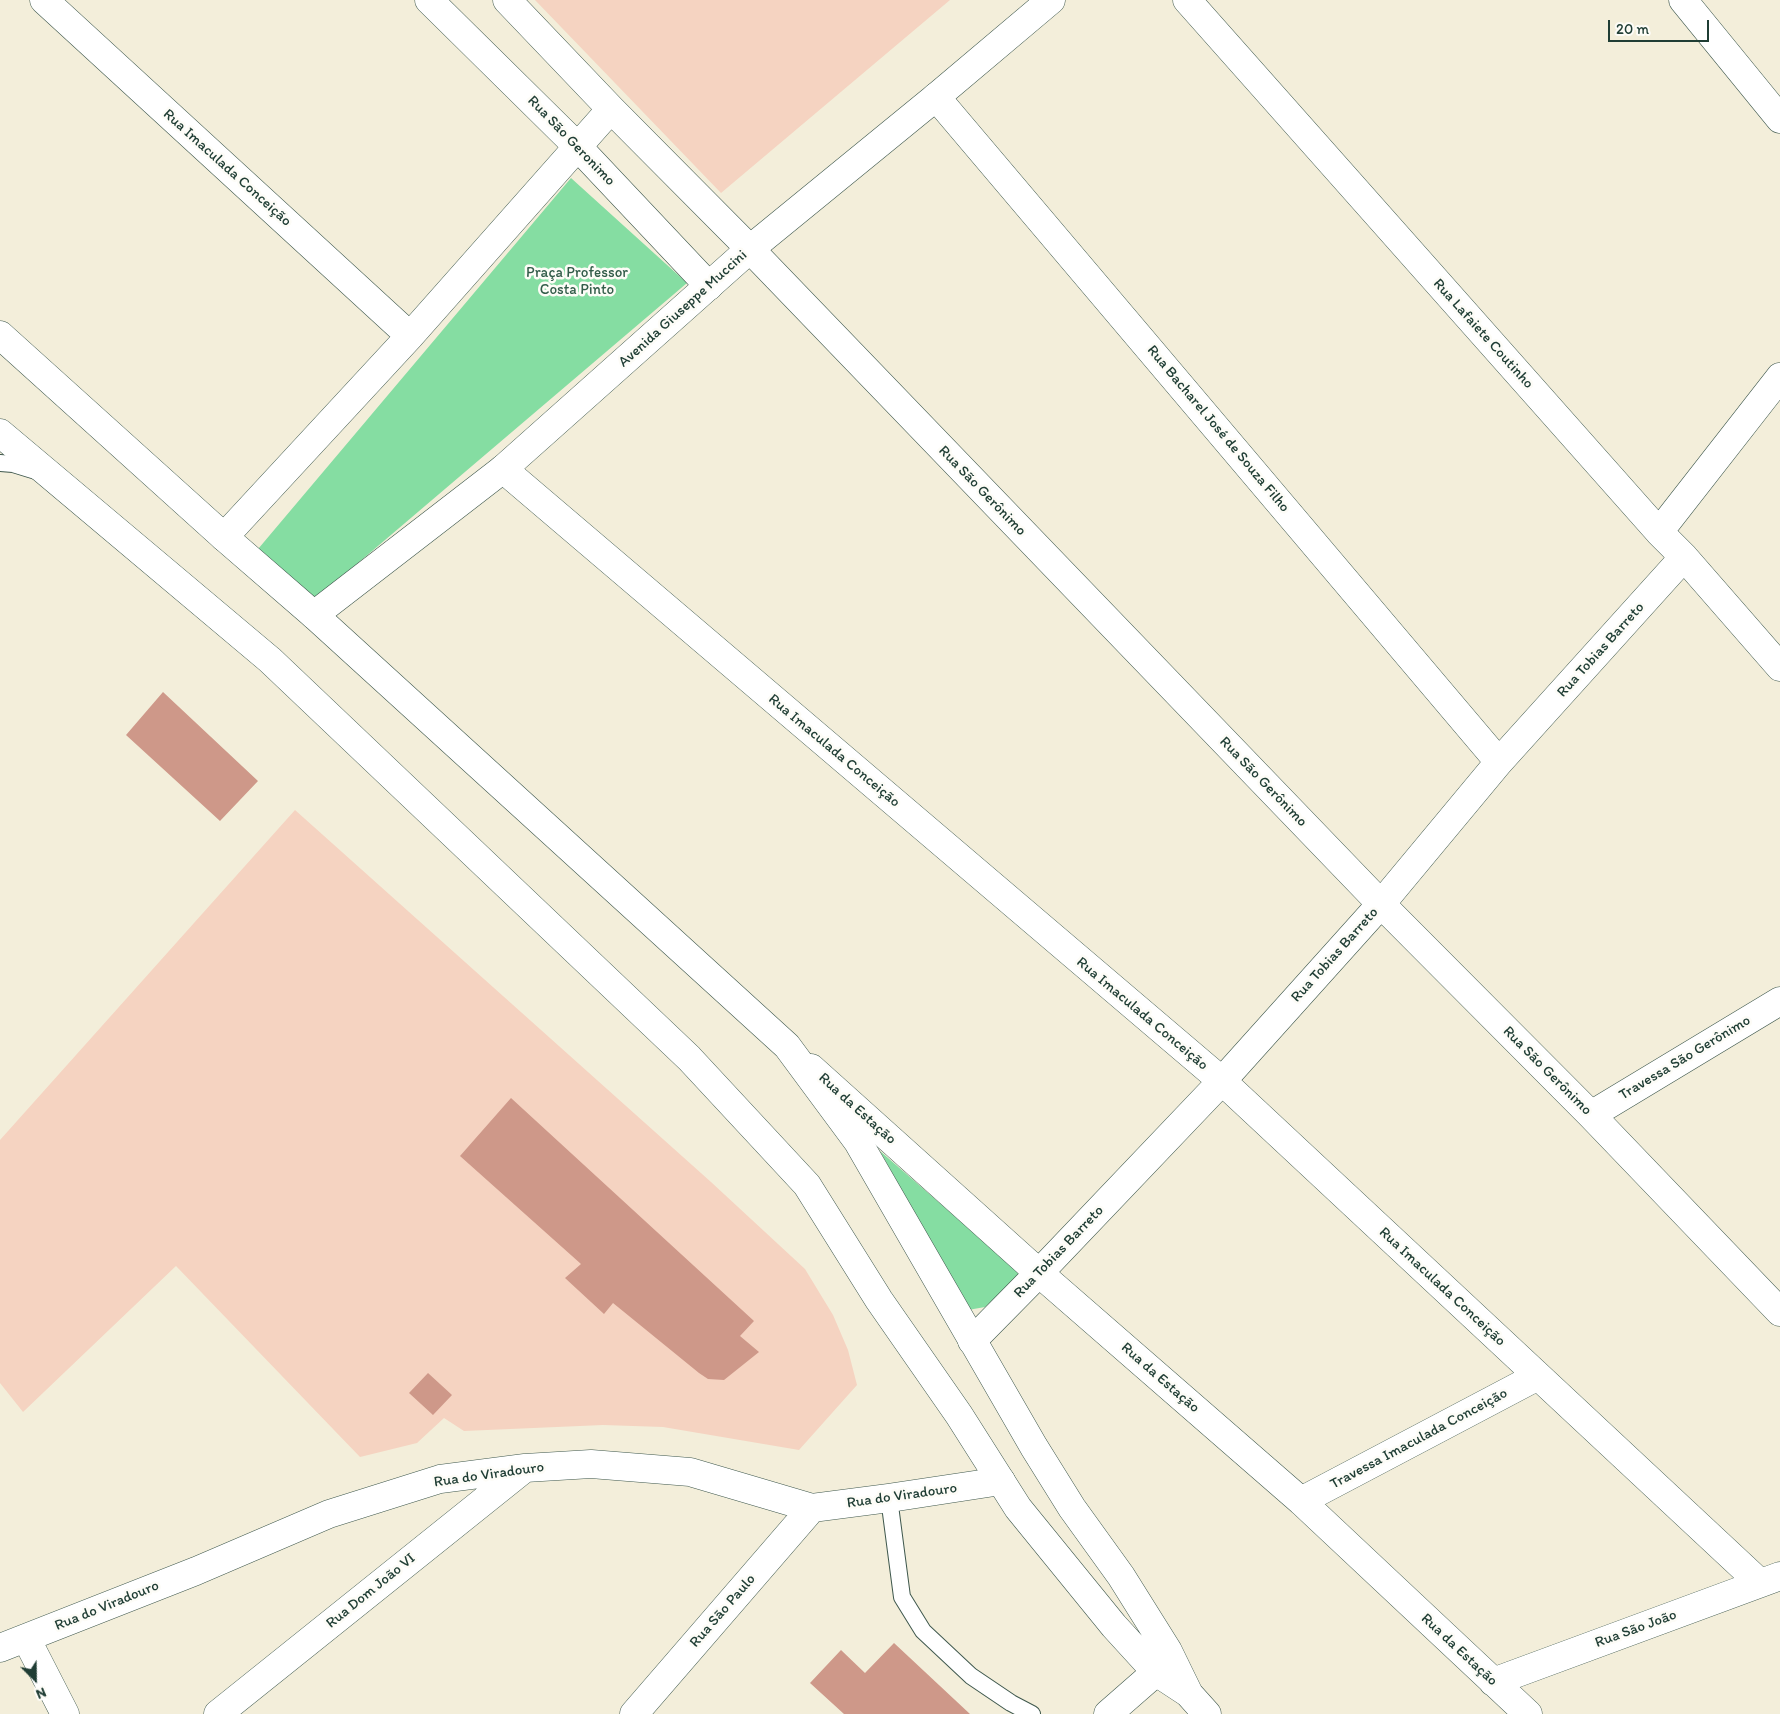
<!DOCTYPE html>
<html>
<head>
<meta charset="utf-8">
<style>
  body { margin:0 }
  #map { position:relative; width:1780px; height:1714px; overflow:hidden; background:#f3eeda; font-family:Itim,sans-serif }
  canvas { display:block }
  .north { position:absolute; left:10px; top:1654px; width:50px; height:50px; -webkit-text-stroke:4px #fdfcf7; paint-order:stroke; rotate:157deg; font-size:14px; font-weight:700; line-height:20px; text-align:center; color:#1f3d34 }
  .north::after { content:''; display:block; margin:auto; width:18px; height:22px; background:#1f3d34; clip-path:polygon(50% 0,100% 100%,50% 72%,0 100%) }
  .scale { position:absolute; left:1608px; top:20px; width:101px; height:22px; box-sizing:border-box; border:2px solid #1f3d34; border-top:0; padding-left:6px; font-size:15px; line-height:18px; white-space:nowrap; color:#1f3d34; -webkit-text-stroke:4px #fdfcf7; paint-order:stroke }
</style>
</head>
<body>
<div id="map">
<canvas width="1780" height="1714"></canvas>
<div class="north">N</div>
<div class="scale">20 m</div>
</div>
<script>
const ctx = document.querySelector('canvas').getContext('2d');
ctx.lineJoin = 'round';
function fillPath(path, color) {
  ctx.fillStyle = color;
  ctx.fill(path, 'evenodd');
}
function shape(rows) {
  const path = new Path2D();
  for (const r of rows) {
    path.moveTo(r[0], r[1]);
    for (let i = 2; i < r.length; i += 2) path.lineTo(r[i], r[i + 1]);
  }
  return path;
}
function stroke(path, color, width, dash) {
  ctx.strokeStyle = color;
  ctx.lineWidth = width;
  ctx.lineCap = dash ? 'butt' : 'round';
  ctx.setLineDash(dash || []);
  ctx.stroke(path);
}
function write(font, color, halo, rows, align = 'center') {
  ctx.font = font + ' Itim,sans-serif';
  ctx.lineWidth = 5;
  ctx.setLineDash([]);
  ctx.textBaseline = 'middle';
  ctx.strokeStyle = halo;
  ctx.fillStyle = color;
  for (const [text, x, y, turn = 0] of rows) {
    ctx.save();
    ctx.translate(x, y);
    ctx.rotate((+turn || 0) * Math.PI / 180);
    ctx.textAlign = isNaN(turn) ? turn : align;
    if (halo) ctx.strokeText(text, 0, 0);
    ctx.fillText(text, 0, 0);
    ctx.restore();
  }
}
fillPath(shape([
  [535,0,950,0,721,193],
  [295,810,711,1182,805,1269,833,1315,848,1350,857,1385,799,1450,663,1427,603,1425,464,1431,444,1418,417,1443,360,1457,176,1266,23,1412,0,1383,0,1140]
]), '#f5d3c1');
fillPath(shape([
  [571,178,687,283,311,603,253,555],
  [880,1151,1021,1274,985,1307,968,1310]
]), '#85dda2');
fillPath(shape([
  [163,692,258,781,220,821,126,735],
  [511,1098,754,1321,740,1336,759,1352,724,1380,708,1379,699,1373,613,1303,604,1314,565,1278,581,1264,460,1156],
  [428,1373,452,1395,433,1415,409,1393],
  [894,1643,970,1714,844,1714,810,1683,841,1650,865,1673]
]), '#ce9889');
const service = shape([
  [0,463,13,464,39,472],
  [889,1498,902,1597,923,1631,971,1676,1011,1703,1032,1714]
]);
const minor = shape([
  [44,0,410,336],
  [429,0,577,146,709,286],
  [507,0,611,109,750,249,1381,904,1591,1115,1780,1312],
  [1187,0,1659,532,1684,557,1780,667],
  [1683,0,1780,119],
  [936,97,1499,762],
  [503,469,1222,1081,1760,1583],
  [1659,532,1780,377],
  [224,537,410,336,611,109],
  [811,1068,1039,1273,1301,1501,1528,1714],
  [1591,1115,1780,1001],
  [972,1341,1039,1273,1222,1081,1381,904,1499,762,1684,557],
  [1301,1501,1538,1376],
  [26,1638,65,1714],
  [0,1648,196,1571,329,1514,440,1479,525,1468,591,1464,690,1472,812,1508,889,1498,1001,1481],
  [1493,1682,1780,1576],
  [218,1714,525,1468],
  [634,1714,812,1508],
  [1108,1714,1156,1672]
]);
const secondary = shape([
  [314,615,503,469,750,249,936,97,1051,0]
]);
const trunk = shape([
  [0,335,224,537,314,615,787,1046,858,1142,1034,1447,1072,1508,1121,1576,1168,1651,1189,1694,1207,1714],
  [0,433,270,660,689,1058,807,1185,879,1300,959,1415,1018,1508,1114,1626,1156,1672,1188,1693]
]);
stroke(service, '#3f584d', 18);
stroke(minor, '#3f584d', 29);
stroke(secondary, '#3f584d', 29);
stroke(trunk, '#3f584d', 29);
stroke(service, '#fff', 16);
stroke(minor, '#fff', 28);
stroke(secondary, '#fff', 28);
stroke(trunk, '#fff', 28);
write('15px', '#1f3d34', '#fdfcf7', [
  ["Rua São Geronimo",571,141,46],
  ["Rua Imaculada Conceição",227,168,42],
  ["Avenida Giuseppe Muccini",683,309,-42],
  ["Rua Lafaiete Coutinho",1483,334,48],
  ["Rua Bacharel José de Souza Filho",1218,429,50],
  ["Rua São Gerônimo",982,491,46],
  ["Rua Tobias Barreto",1601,650,-48],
  ["Rua Imaculada Conceição",834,751,40],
  ["Rua São Gerônimo",1263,782,46],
  ["Rua Tobias Barreto",1335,955,-48],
  ["Rua Imaculada Conceição",1142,1014,40],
  ["Travessa São Gerônimo",1685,1058,-31],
  ["Rua São Gerônimo",1547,1071,45],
  ["Rua da Estação",857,1109,42],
  ["Rua Tobias Barreto",1059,1252,-46],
  ["Rua Imaculada Conceição",1442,1287,43],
  ["Rua da Estação",1160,1378,41],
  ["Travessa Imaculada Conceição",1419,1439,-28],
  ["Rua do Viradouro",489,1475,-8],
  ["Rua do Viradouro",902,1496,-8],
  ["Rua Dom João VI",371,1591,-39],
  ["Rua do Viradouro",107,1606,-22],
  ["Rua São Paulo",723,1611,-49],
  ["Rua São João",1636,1629,-20],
  ["Rua da Estação",1459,1650,43]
]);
write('15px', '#335d4a', '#fdfcf7', [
  ["Praça Professor",577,273],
  ["Costa Pinto",577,290]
]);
</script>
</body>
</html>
